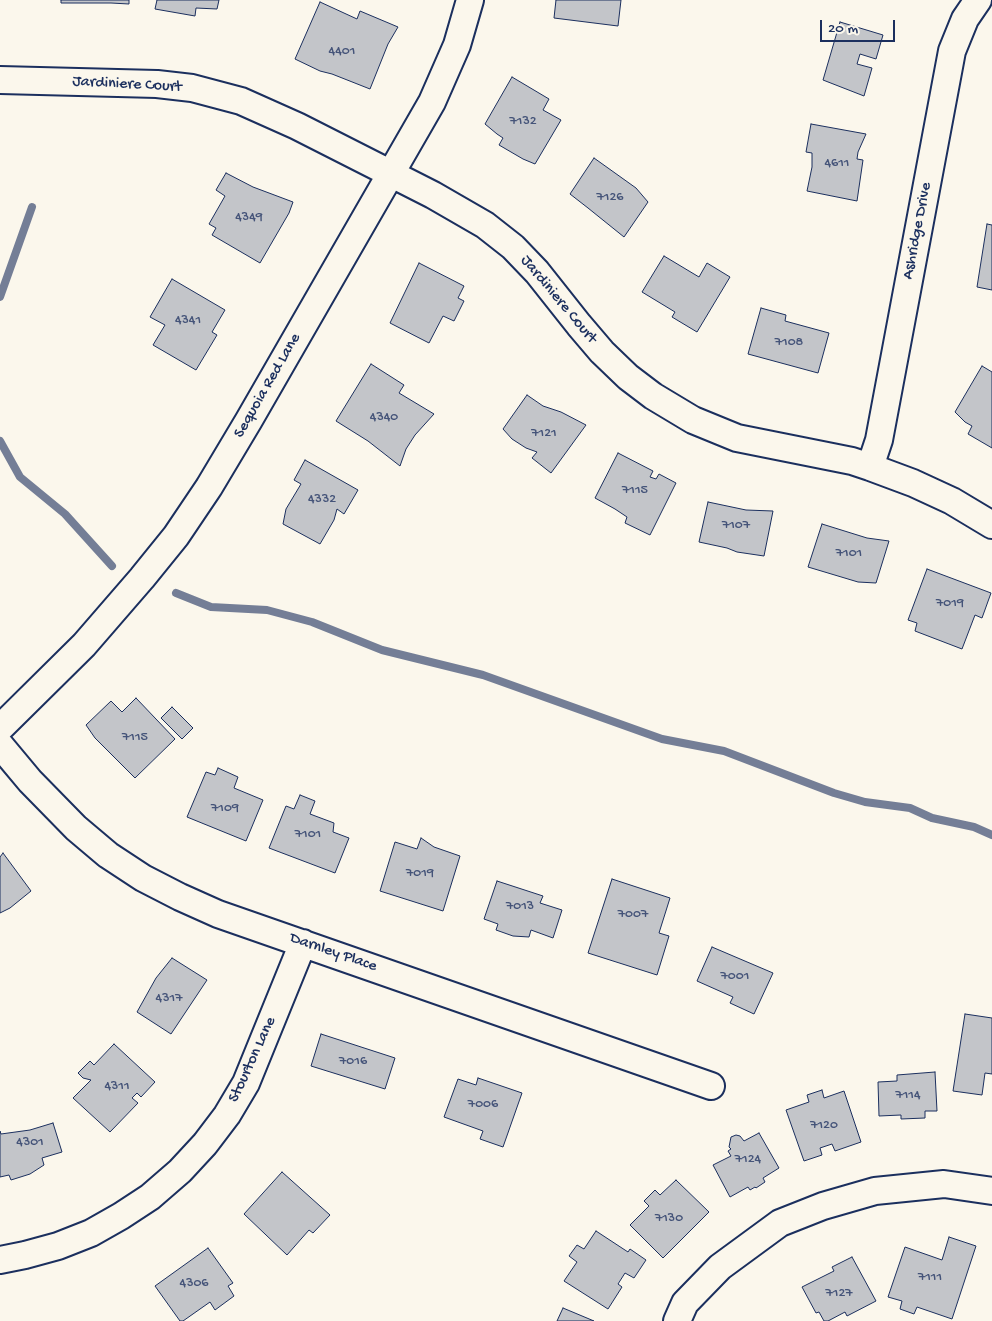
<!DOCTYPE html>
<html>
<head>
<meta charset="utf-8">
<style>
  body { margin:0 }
  #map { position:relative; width:992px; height:1321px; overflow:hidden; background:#fbf7ec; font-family:"Gochi Hand",sans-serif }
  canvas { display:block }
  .scale { position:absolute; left:820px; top:20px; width:75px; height:22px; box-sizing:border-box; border:2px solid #1b2f5e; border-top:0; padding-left:6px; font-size:15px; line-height:18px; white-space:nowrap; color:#1b2f5e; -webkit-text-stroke:4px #fbf7ec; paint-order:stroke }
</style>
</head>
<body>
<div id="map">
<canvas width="992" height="1321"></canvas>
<div class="scale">20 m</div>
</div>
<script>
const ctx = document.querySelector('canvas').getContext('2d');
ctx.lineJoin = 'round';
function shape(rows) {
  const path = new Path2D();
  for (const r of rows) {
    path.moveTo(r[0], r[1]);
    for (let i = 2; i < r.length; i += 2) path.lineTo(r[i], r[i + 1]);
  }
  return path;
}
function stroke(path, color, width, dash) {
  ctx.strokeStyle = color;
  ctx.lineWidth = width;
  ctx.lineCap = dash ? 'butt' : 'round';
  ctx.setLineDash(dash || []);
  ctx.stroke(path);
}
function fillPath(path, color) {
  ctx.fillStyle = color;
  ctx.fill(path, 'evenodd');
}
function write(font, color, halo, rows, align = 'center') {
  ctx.font = font + ' "Gochi Hand",sans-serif';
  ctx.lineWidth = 4;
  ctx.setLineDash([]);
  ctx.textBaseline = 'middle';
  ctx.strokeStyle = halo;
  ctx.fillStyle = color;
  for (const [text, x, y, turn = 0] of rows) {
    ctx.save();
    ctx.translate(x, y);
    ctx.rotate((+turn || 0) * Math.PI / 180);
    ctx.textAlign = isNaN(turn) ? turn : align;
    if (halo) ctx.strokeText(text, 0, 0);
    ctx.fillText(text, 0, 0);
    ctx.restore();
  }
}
stroke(shape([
  [0,297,32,207],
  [0,441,20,477,65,514,112,566],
  [176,593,211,607,267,610,312,622,382,650,483,675,662,739,724,751,834,793,865,802,910,808,932,818,974,827,992,835]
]), '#747e96', 8);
const building = shape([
  [61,0,129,0,129,4,111,3,61,3,61,0],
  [157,0,219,0,217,9,196,8,195,16,155,9,157,0],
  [556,0,621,0,618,26,554,18,556,0],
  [320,2,357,19,360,11,398,27,388,44,370,89,332,74,320,71,295,59,320,2],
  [840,22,883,35,876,59,860,54,857,64,872,68,864,96,823,80,840,22],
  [512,77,549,99,543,110,561,120,535,164,523,159,499,145,503,138,497,134,485,124,512,77],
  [811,124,866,134,858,152,857,159,863,160,857,201,807,191,812,167,812,153,806,152,811,124],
  [594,158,636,188,648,202,624,237,588,208,570,194,594,158],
  [226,173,253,187,293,202,289,213,260,263,212,235,216,228,209,224,225,196,216,190,226,173],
  [987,224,992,225,992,290,977,287,987,224],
  [664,256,699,277,707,263,730,277,697,332,672,317,675,312,642,292,664,256],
  [419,263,464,286,458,298,464,301,454,321,443,316,429,343,390,323,419,263],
  [172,279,225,310,212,332,217,335,196,370,153,345,165,325,150,317,172,279],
  [761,308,786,315,785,321,829,333,818,373,748,354,761,308],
  [371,364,404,385,399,393,434,414,415,435,406,449,400,466,368,441,336,421,371,364],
  [982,366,992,372,992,448,968,434,972,426,965,422,955,412,982,366],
  [527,395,543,406,561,412,586,425,551,473,532,458,537,452,526,448,512,439,503,429,527,395],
  [618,453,653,471,650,477,656,479,659,474,676,483,650,535,625,523,627,517,615,509,595,498,618,453],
  [305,460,358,490,344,514,337,509,334,520,320,544,283,524,286,509,301,484,294,480,305,460],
  [708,502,746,510,773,511,764,556,737,552,727,548,699,542,708,502],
  [822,524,867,538,889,541,876,583,858,582,808,567,822,524],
  [927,569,991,593,982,618,975,615,962,649,915,631,917,623,908,620,927,569],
  [136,698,175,739,135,778,95,738,86,725,111,701,122,712,136,698],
  [172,707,193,728,182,739,161,718,172,707],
  [218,768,238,777,234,788,263,800,246,841,187,817,206,772,215,775,218,768],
  [300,795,315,801,310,814,334,823,333,832,349,838,335,873,269,848,286,806,294,809,300,795],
  [421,838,434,847,460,856,443,911,380,891,395,842,417,849,421,838],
  [3,853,31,891,10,908,0,913,0,857,3,853],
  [612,879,670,898,659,933,669,936,657,975,588,953,612,879],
  [497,881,543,896,540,903,562,910,553,938,531,930,529,937,513,936,496,930,498,924,484,919,497,881],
  [712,947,773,973,754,1014,730,1003,733,997,697,981,712,947],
  [172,958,207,980,171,1034,137,1012,156,978,172,958],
  [965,1014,992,1018,992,1074,985,1073,982,1095,953,1091,965,1014],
  [321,1034,395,1058,385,1089,311,1066,321,1034],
  [114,1044,155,1082,141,1097,137,1093,132,1098,138,1103,110,1132,73,1098,91,1080,83,1078,78,1073,90,1061,94,1065,114,1044],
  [935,1072,937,1111,925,1111,925,1118,901,1119,901,1115,879,1116,878,1082,897,1081,897,1075,935,1072],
  [478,1078,522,1093,503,1147,480,1139,483,1131,444,1117,458,1079,476,1085,478,1078],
  [822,1090,824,1098,844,1091,861,1142,835,1151,832,1144,820,1148,822,1155,804,1161,786,1110,809,1102,807,1095,822,1090],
  [53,1123,62,1152,42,1158,44,1165,30,1174,11,1180,9,1175,0,1177,0,1131,1,1134,30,1130,53,1123],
  [759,1133,779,1168,763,1178,765,1182,756,1188,755,1187,750,1190,748,1187,730,1197,713,1165,731,1156,728,1151,731,1149,729,1147,731,1137,736,1135,740,1136,744,1141,759,1133],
  [282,1172,330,1215,313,1233,309,1230,287,1255,244,1214,282,1172],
  [676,1180,709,1212,663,1258,630,1225,649,1206,644,1201,655,1190,660,1195,676,1180],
  [596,1231,628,1252,630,1249,646,1260,634,1278,625,1273,618,1284,622,1287,608,1309,564,1281,577,1262,569,1256,577,1245,584,1249,596,1231],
  [949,1237,976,1246,952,1319,917,1307,914,1314,900,1309,902,1301,888,1297,905,1247,942,1260,949,1237],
  [208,1248,233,1283,228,1286,234,1296,215,1310,210,1302,183,1321,180,1321,155,1286,208,1248],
  [852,1257,876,1301,847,1316,845,1312,828,1321,824,1321,819,1312,816,1313,802,1287,834,1271,832,1267,852,1257],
  [563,1308,594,1321,557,1321,563,1308]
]);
fillPath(building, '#c3c5c9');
stroke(building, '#1b2f5e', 1);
const street = shape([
  [0,80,157,84,192,88,241,101,297,126,433,195,485,225,513,247,537,272,579,325,602,352,628,377,653,396,693,420,737,438,852,461,870,467,913,483,952,501,992,525],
  [870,467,879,440,952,51,965,19,978,0],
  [0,728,84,645,142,578,176,536,209,487,249,420,432,102,457,45,470,0],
  [0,745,30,781,76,828,108,855,143,878,180,897,218,914,711,1086],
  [0,1260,25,1255,58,1246,91,1233,121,1216,150,1197,180,1171,205,1144,227,1115,246,1083,303,943],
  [677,1321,685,1303,720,1267,780,1223,823,1206,875,1191,944,1184,992,1191]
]);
stroke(street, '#1b2f5e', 30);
stroke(street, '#fbf7ec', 26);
write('14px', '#455479', null, [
  ["4401",342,52],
  ["7132",523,122],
  ["4611",837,164],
  ["7126",610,198],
  ["4349",249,218],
  ["4341",188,321],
  ["7108",789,343],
  ["4340",384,418],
  ["7121",544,434],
  ["7115",635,491],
  ["4332",322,500],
  ["7107",736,526],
  ["7101",849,554],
  ["7019",950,604],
  ["7115",135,738],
  ["7109",225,809],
  ["7101",308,835],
  ["7019",420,874],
  ["7013",520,907],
  ["7007",633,915],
  ["7001",735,977],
  ["4317",169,999],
  ["7016",353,1062],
  ["4311",117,1087],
  ["7114",908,1096],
  ["7006",483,1105],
  ["7120",824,1126],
  ["4301",30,1143],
  ["7124",748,1160],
  ["7130",669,1219],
  ["7111",930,1278],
  ["4306",194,1284],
  ["7127",839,1294]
]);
write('16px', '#1b2f5e', '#fbf7ec', [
  ["Jardiniere Court",127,85,3],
  ["Ashridge Drive",918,231,-79],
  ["Jardiniere Court",558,300,50],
  ["Sequoia Red Lane",268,386,-60],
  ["Darnley Place",333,953,19],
  ["Stourton Lane",253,1060,-65]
]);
</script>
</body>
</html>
